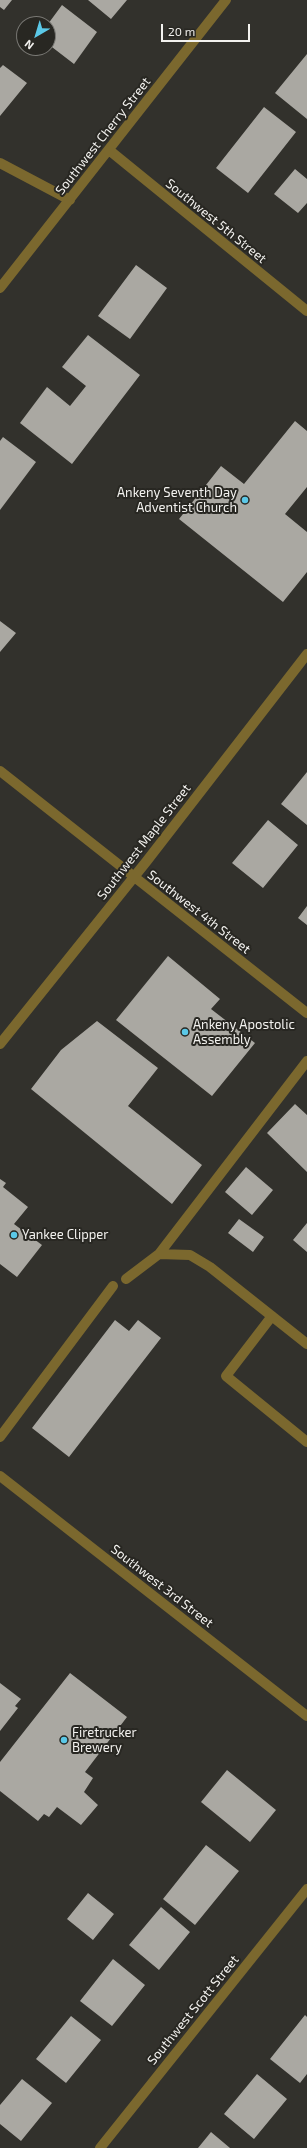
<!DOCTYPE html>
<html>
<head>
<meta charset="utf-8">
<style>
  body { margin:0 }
  #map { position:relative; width:307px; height:2148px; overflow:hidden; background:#32312c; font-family:"Exo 2",sans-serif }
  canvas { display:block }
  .north { position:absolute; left:16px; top:16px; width:40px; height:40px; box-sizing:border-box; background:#282722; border:1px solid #797874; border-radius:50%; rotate:218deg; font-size:11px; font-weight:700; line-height:16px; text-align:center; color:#f3f2ef }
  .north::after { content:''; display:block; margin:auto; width:14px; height:18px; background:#5bc8e7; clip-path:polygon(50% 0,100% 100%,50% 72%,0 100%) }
  .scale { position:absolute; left:161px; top:24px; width:89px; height:18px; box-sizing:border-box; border:2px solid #f3f2ef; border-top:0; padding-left:5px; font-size:12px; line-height:14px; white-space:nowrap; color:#f3f2ef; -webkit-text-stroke:3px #282722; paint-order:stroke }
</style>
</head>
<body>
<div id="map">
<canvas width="307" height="2148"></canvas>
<div class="north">N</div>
<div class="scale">20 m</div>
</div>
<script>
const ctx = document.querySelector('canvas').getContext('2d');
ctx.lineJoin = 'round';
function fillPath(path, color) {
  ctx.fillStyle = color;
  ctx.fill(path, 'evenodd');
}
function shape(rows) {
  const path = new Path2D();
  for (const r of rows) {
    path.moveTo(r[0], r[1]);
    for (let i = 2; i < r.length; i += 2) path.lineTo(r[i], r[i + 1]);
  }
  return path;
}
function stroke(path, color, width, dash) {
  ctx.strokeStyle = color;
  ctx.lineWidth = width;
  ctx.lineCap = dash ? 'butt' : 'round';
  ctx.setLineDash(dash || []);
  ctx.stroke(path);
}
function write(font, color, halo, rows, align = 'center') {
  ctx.font = font + ' "Exo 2",sans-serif';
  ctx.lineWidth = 4;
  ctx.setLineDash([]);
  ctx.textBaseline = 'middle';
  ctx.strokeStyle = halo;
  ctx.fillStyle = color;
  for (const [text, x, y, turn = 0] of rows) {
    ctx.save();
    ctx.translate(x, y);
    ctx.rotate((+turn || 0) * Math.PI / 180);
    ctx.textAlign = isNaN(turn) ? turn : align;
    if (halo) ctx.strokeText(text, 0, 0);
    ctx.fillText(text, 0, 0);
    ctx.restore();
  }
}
fillPath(shape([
  [0,0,12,0,4,10,0,7],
  [88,0,127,0,111,19],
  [62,5,97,32,74,64,48,44,48,24],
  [307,54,307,119,275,93],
  [3,65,27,83,0,116,0,68],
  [264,107,296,132,248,193,216,168],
  [295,169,307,179,307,203,298,213,274,194],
  [136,265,167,288,130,339,98,316],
  [88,335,140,375,72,464,20,423,47,387,70,406,86,386,62,367],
  [295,421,307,431,307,487,285,514,307,532,307,572,283,602,179,519,221,466,244,484],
  [3,437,36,462,0,510,0,441],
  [0,621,16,633,0,652],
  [307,772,307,825,281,804],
  [268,820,298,845,263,888,232,863],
  [307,906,307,925,298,918],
  [168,956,220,999,211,1009,255,1043,212,1096,116,1020],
  [97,1021,158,1068,128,1106,202,1165,172,1204,31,1089,61,1050],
  [295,1104,307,1115,307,1172,267,1133],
  [246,1167,273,1190,252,1215,225,1192],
  [0,1179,6,1183,3,1187,28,1207,14,1224,42,1245,17,1277,0,1264],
  [239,1219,264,1237,253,1252,228,1233],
  [307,1223,307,1252,293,1240],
  [115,1320,129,1331,138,1320,161,1338,69,1457,32,1428],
  [70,1673,127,1717,85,1772,93,1778,84,1792,98,1805,81,1825,57,1807,49,1817,44,1814,38,1821,0,1791,0,1762],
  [0,1683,21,1699,15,1706,18,1708,0,1731],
  [227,1770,276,1810,250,1842,201,1802],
  [206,1845,239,1871,195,1925,163,1899],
  [88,1893,114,1914,93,1940,67,1919],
  [161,1907,190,1932,159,1970,129,1945],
  [113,1959,145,1985,112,2026,80,2001],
  [305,2015,307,2017,307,2074,300,2083,270,2059],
  [71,2016,101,2040,66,2083,36,2059],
  [257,2074,287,2099,254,2139,224,2114],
  [22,2079,52,2103,21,2141,0,2124,0,2105],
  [211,2132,230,2148,198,2148]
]), '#aaa8a2');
stroke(shape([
  [109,150,307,311],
  [0,163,70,200],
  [0,288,226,0],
  [0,771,307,1013],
  [0,1044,146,862,307,654],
  [159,1254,307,1061],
  [126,1279,159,1254,190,1255,210,1267,307,1344],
  [272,1316,226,1376,307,1442],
  [0,1437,113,1286],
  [0,1476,307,1716],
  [100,2148,307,1889]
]), '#7b682e', 10);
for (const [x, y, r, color] of [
  [245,500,4,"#5bc8e7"],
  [185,1032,4,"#5bc8e7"],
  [14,1235,4,"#5bc8e7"],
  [64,1740,4,"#5bc8e7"]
]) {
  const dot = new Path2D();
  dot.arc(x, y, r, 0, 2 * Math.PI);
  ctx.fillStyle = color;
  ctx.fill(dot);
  stroke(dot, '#282722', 1.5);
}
write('13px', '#f3f2ef', '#282722', [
  ["Southwest Cherry Street",103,136,-52],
  ["Southwest 5th Street",216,221,39],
  ["Southwest Maple Street",144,842,-52],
  ["Southwest 4th Street",199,912,38],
  ["Southwest 3rd Street",162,1586,38],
  ["Southwest Scott Street",193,2010,-51]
]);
write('13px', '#f3f2ef', '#282722', [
  ["Ankeny Seventh Day",237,493,"right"],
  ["Adventist Church",237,508,"right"],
  ["Ankeny Apostolic",193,1025],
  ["Assembly",193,1040],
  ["Yankee Clipper",22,1235],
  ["Firetrucker",72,1733],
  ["Brewery",72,1748]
], 'left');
</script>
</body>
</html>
